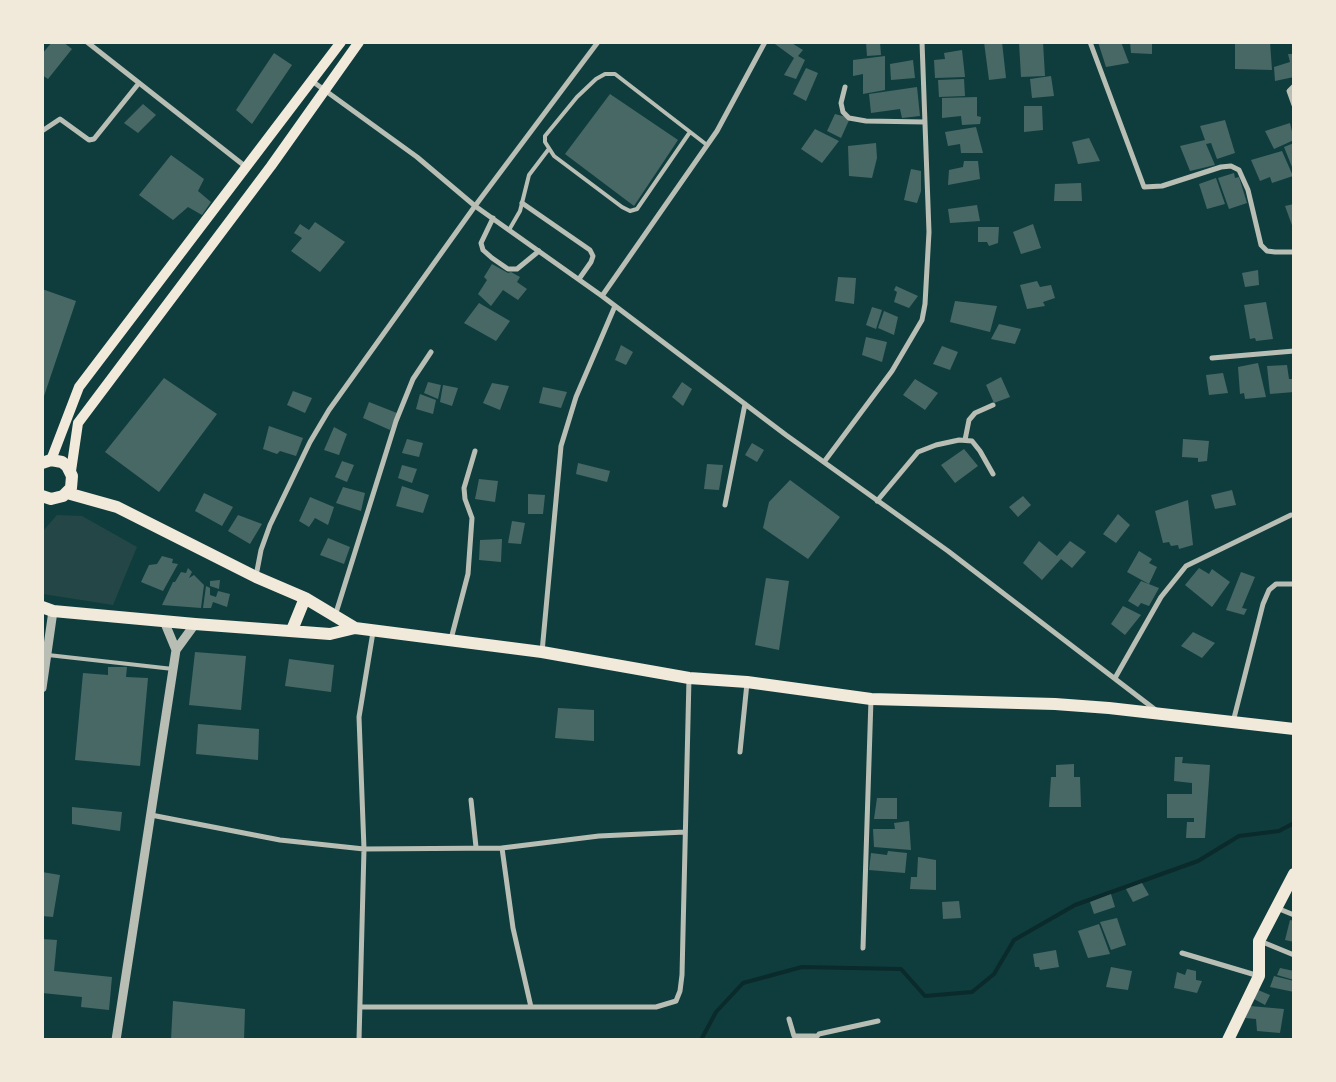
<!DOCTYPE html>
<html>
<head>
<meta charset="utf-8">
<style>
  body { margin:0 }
  #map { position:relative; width:1336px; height:1082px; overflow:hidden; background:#0f3d3e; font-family:"Noto Sans",sans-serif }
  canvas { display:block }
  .frame { position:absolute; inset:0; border:44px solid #f1e9da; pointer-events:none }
</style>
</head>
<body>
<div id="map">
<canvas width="1336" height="1082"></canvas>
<div class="frame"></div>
</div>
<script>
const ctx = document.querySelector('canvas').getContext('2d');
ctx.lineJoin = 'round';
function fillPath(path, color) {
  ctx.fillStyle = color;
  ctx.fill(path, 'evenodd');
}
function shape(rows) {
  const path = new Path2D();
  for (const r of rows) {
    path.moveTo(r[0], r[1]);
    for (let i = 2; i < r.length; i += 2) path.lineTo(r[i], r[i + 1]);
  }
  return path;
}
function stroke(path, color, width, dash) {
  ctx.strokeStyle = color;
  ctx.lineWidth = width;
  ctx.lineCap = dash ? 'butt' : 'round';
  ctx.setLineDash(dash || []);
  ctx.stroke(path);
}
fillPath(shape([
  [57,515,82,516,137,547,113,605,43,594,43,531]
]), '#244646');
stroke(shape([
  [701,1040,716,1012,743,983,802,967,901,969,925,996,972,992,994,974,1014,940,1075,905,1198,861,1239,836,1279,831,1294,823]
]), '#0a2a2b', 4);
fillPath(shape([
  [52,42,63,42,72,49,48,79,42,75,42,54],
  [776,42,790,42,803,50,798,56,805,60,796,79,784,75,794,58,775,44],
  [866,42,880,42,881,55,867,56],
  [984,42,1002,42,1006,78,989,80],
  [1019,42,1043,42,1045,76,1021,77],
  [1098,42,1121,42,1129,63,1106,67],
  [1130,42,1152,44,1152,54,1131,53],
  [1235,42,1270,42,1272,70,1235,69],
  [962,50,965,77,935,78,934,60,945,59,944,53],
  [274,53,292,65,252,124,236,110],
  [1288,54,1294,54,1294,77,1275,81,1274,67,1290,62],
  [885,56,885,90,863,94,863,74,853,76,853,60],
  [913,60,915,78,891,80,890,64],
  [806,68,818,73,806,101,793,94],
  [1051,76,1054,96,1032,98,1030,79],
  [964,79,965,96,939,97,938,80],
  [917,87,920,116,902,118,900,109,871,113,869,94],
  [610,94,678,140,634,206,565,154],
  [977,97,977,116,981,117,980,124,962,125,961,116,942,118,942,98],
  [143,104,156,115,138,133,124,123],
  [1024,106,1042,106,1043,130,1024,132],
  [835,114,850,118,841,138,827,131],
  [1225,120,1235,153,1217,159,1211,143,1206,144,1215,165,1190,171,1180,146,1205,140,1200,126],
  [1290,123,1294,140,1274,149,1265,131],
  [976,127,983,153,961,153,960,144,948,146,945,132],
  [815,129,839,141,822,163,801,149],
  [1089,138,1100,161,1078,164,1072,142],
  [876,143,877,158,872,178,849,176,848,146],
  [1294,143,1294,166,1292,167,1284,147],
  [1282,151,1293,176,1272,183,1270,177,1260,181,1251,160],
  [171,155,204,179,198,191,211,202,202,215,188,207,173,220,139,195],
  [964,161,978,161,980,179,948,185,949,170,963,167],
  [911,169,921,171,921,191,917,203,904,200],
  [1234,173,1235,178,1239,177,1247,203,1229,209,1218,178],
  [1216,178,1225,204,1207,209,1199,184],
  [1081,183,1082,201,1054,201,1055,184],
  [1294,204,1294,228,1293,228,1285,206],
  [977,205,980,221,950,223,948,209],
  [315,222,345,242,320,272,291,251,302,238,294,233,300,224,309,230],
  [1033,224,1041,248,1021,254,1013,232],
  [978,227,999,227,998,243,989,246,987,242,978,242],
  [492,264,508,273,511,272,520,277,517,282,527,289,518,300,503,290,491,306,478,294,487,280,484,277],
  [1258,270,1259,285,1245,287,1242,273],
  [838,277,856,278,854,304,835,301],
  [1037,281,1040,287,1051,285,1055,298,1043,302,1045,306,1027,309,1020,285],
  [896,286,918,296,909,308,894,302,897,292,894,290],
  [42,289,76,301,43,399,42,399],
  [955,301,997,306,990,332,950,322],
  [1266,302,1273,339,1256,341,1255,338,1250,339,1244,305],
  [479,303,510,321,496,341,464,323],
  [872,307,882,310,876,329,866,325],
  [884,311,898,317,894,335,878,328],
  [999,324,1021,329,1015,344,991,339],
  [866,337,887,342,882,362,862,355],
  [621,345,633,352,626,365,615,360],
  [942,346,958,352,950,370,933,364],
  [1258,363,1266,397,1245,399,1244,393,1240,394,1238,367],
  [1287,365,1289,379,1292,379,1294,392,1270,394,1267,366],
  [1223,373,1228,393,1209,395,1206,375],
  [1001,377,1010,397,994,403,986,385],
  [164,378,217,414,159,492,105,452],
  [915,379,938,393,925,410,903,395],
  [428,382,441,385,438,399,424,393],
  [682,382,692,389,683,406,672,397],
  [492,383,509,386,500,410,483,403],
  [443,385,458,388,452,406,440,402],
  [543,387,567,392,561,408,539,403],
  [293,391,312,398,305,413,287,405],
  [420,394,436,400,433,414,416,409],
  [369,402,397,413,390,430,363,418],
  [269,426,303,438,296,456,280,451,277,454,263,449],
  [334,427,347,434,339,455,324,450],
  [407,439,423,443,419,457,402,453],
  [1183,439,1209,441,1207,461,1198,462,1198,458,1182,457],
  [752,443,764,450,757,462,745,455],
  [964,449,978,466,955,483,941,465],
  [342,461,354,465,347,482,335,477],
  [578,463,610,471,607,482,576,474],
  [707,464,723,465,719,490,704,489],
  [402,465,417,469,412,483,398,478],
  [479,479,498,481,495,502,475,499],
  [790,480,840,517,808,559,763,528,769,502],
  [402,486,429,495,423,513,396,506],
  [343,487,365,493,361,511,336,503],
  [1232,490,1236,505,1215,509,1211,495],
  [204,493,233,507,222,526,195,511],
  [528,494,545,495,543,514,528,514],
  [1023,496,1031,505,1018,517,1009,507],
  [310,497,334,507,328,525,315,518,309,527,299,521],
  [1188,500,1193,545,1179,549,1178,545,1171,546,1169,542,1163,543,1155,511],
  [1118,514,1130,525,1116,543,1103,534],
  [238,515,262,524,250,544,228,531],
  [512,521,525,523,521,544,508,543],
  [328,538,350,547,344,564,320,555],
  [502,539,501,562,479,560,480,540],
  [1039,541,1057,556,1070,541,1086,552,1072,568,1061,559,1042,580,1023,563],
  [1139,551,1152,559,1149,563,1157,567,1149,584,1127,572],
  [162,556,173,559,172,563,178,564,163,591,141,582,149,565,157,564],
  [188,568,192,572,189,578,194,575,204,585,201,608,162,605,173,582,175,582,181,572,186,573],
  [1199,568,1209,574,1212,569,1230,582,1212,607,1185,585],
  [1241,572,1255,577,1242,608,1247,609,1244,615,1226,610],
  [766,578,789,581,779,650,755,645],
  [220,580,219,589,210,586,210,581],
  [1141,581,1159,588,1149,606,1141,603,1138,607,1128,601],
  [206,586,210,588,210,595,216,597,218,591,230,594,227,607,213,602,211,608,203,608],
  [1123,606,1141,615,1125,635,1111,624],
  [1193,632,1215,643,1202,658,1181,646],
  [195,652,246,656,241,710,189,705],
  [289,659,334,665,331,692,285,686],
  [108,667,127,667,126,677,148,678,140,766,75,760,83,673,108,675],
  [558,708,594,710,594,741,555,738],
  [198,724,259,729,258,760,196,754],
  [1175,757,1183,757,1182,763,1210,765,1205,838,1186,838,1187,822,1194,822,1194,818,1167,818,1167,794,1192,794,1192,783,1174,781],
  [1074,764,1074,777,1080,777,1081,807,1049,807,1051,777,1056,777,1056,765],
  [877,798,897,798,897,819,874,819],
  [72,807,122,812,120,831,72,824],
  [909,821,911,850,874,847,873,829,895,829,894,823],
  [888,851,907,853,905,873,869,870,871,853,887,855],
  [918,857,936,860,936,890,910,889,911,877,917,877],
  [42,872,60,875,53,917,42,916],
  [1142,883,1149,895,1133,902,1126,889],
  [1111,894,1115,907,1094,914,1090,902],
  [959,901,961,918,943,919,942,902],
  [1117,918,1126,945,1111,950,1100,922],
  [1290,920,1294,921,1294,942,1285,940],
  [1099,924,1110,954,1088,958,1078,931],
  [42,939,57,940,54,971,112,977,109,1010,81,1007,82,997,42,993],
  [1056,950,1059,967,1040,970,1039,967,1035,967,1033,954],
  [1111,967,1132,971,1128,990,1106,987],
  [1280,968,1294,971,1294,980,1277,975],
  [1187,969,1196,971,1196,980,1202,981,1197,993,1174,988,1177,972,1185,975],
  [1274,976,1294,981,1294,992,1270,987],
  [1258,990,1270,995,1265,1005,1254,999],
  [173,1001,245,1009,244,1040,171,1040],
  [1250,1006,1284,1009,1280,1033,1257,1031,1256,1019,1245,1018]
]), '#486865');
stroke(shape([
  [690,132,637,209,630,211,622,207,554,156,545,142,545,136,577,97,596,79,605,74,615,74,707,145],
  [509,230,520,211,529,175,548,150],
  [48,655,173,669]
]), '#b8beb3', 4);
stroke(shape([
  [87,42,246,167],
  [1090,42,1144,187,1162,186,1221,167,1231,166,1239,170,1248,190,1261,245,1267,251,1275,252,1294,252],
  [312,81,417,157,475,206,602,296,786,435,948,551,1157,711],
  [1294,86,1289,91,1294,105],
  [845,87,841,103,843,112,849,118,866,121,925,122],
  [42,131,60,119,89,140,94,139,139,83],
  [522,203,590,250,593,256,591,262,579,279],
  [493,218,481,243,483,250,492,258,508,269,517,269,539,251],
  [602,296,717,131,765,42],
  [1212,358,1294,351],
  [965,440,969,420,975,413,993,405],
  [824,462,892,371,922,320,925,304,929,232,922,42],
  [877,501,918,452,936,445,959,440,972,441,980,451,993,474],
  [725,505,745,404],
  [256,576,261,550,270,525,310,442,329,410,475,206,598,42],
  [335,616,396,421,413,379,431,352],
  [451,639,468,574,472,518,465,499,464,488,475,451],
  [542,652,561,446,576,397,615,306],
  [1115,678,1161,597,1186,566,1291,515],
  [1233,722,1263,604,1269,590,1276,584,1294,584],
  [740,752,747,683],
  [471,800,476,847],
  [151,815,280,840,364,849,502,848,599,836,685,832],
  [502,848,513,928,531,1007],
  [1277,908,1294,915],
  [1260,941,1294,955],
  [863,948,871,699],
  [1182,953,1259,976],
  [361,1007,656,1007,676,1001,680,991,682,975,689,678],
  [789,1019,794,1036,815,1036],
  [359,1040,364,849,359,717,373,632],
  [814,1040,819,1034,878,1021]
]), '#b8beb3', 5);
stroke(shape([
  [164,621,176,650],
  [42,688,53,611],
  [116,1040,176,650,195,624]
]), '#b8beb3', 9);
stroke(shape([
  [51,460,79,387,341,42],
  [71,471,78,423,271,166,359,42]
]), '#f1e9da', 10);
stroke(shape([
  [42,463,51,460,62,462,67,466,72,476,71,488,63,496,51,499,42,496],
  [67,493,117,507,256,577,305,598,355,628],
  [42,607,53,611,195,624,330,634,355,628,542,652,689,678,747,682,871,699,1055,704,1109,708,1294,729],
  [292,630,305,598],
  [1228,1040,1259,976,1259,941,1294,874]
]), '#f1e9da', 12);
</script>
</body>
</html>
